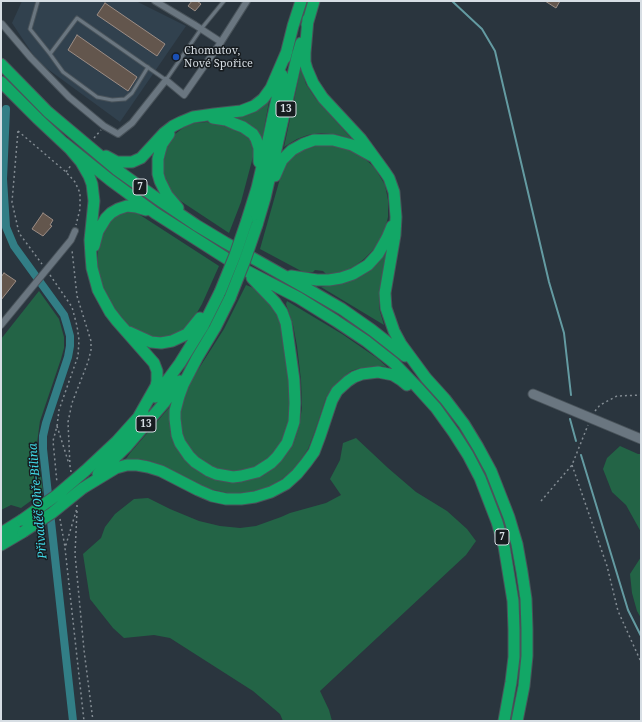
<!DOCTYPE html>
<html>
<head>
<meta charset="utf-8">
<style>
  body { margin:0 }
  #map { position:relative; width:642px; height:722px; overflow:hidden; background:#2a353e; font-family:"Noto Serif",serif }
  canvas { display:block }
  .frame { position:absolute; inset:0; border:2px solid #d7dee4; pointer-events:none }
</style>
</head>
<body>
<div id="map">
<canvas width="642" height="722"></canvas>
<div class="frame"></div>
</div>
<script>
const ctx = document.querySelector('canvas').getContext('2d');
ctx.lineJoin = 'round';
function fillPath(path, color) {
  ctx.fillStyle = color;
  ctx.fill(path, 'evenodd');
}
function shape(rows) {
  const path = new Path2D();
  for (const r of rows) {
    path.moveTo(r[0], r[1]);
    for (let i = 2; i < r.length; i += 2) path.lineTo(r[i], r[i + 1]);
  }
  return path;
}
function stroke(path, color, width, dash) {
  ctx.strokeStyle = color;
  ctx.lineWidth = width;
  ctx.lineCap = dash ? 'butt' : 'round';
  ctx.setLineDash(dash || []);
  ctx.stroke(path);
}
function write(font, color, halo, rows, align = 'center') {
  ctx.font = font + ' "Noto Serif",serif';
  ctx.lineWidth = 3;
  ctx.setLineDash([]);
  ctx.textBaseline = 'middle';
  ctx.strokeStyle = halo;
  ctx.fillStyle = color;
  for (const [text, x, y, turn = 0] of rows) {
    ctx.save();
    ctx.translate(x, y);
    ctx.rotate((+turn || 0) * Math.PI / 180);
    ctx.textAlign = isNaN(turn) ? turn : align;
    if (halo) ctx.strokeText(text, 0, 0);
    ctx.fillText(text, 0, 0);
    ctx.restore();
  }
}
fillPath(shape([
  [22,1,136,1,186,26,120,122,38,62,12,23]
]), '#31414e');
fillPath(shape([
  [301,67,306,84,316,99,352,139,339,135,321,133,308,135,297,139,284,147],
  [270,96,262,140,260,136,253,127,244,121,230,117],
  [1,109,7,116,1,212],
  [207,122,224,126,241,132,248,138,251,141,254,153,241,202,229,233,176,198,171,192,165,180,163,166,165,153,167,147,174,135,184,127,194,123],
  [315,145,333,145,350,150,363,157,375,168,385,185,388,200,388,217,384,234,373,250,364,259,355,266,344,272,335,274,327,275,323,271,315,270,313,272,303,272,260,249,283,168,286,163,299,150],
  [127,211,131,211,137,213,219,266,202,304,191,323,184,330,170,337,160,338,152,337,129,326,115,309,103,288,97,268,98,250,100,241,103,233,107,226,114,217,120,213],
  [386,253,380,293,379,308,384,325,321,287,344,282,373,267],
  [246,285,259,290,272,305,278,314,281,324,289,380,291,403,289,422,283,441,274,454,255,468,233,472,218,470,204,463,188,447,182,434,180,411,187,387,224,329],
  [39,291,59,319,64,337,64,348,61,359,40,421,37,443,43,492,21,508,11,505,1,510,1,339],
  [287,301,342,334,377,358,387,367,378,366,361,368,351,371,345,376,333,387,326,398,314,434,308,449,301,460,293,470,282,479,268,487,254,491,241,493,227,493,214,490,200,485,163,466,150,461,137,459,126,459,130,453,173,403,176,445,233,481,286,453,296,435,299,426,302,408,301,380,297,346,293,325,286,304],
  [356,438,388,468,416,492,447,511,467,529,476,541,466,555,320,691,329,710,332,721,283,721,280,714,253,691,170,638,154,635,124,638,113,628,90,599,83,554,101,538,105,527,115,514,134,499,148,498,170,509,199,521,220,526,240,528,256,526,281,517,290,513,326,503,341,495,330,479,340,460,343,443],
  [620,446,638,454,641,454,641,532,626,505,612,492,603,469,607,458],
  [641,557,641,618,637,611,632,593,630,574]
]), '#236446');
stroke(shape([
  [452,1,482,29,495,51,549,282,564,333,571,395],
  [570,419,576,441],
  [581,455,628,610,641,636]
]), '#649ba2', 2);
stroke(shape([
  [6,109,3,179,6,227,14,246,64,315,67,325,70,336,70,346,68,357,46,423,43,436,43,449,73,721]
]), '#327e86', 8);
const building = shape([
  [192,1,197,1,201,4,195,11,188,6,192,1],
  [545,1,560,1,556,8,545,1],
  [105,3,165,44,157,56,97,15,105,3],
  [77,35,137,77,128,91,68,50,77,35],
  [43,213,53,220,50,225,52,226,43,236,32,229,43,213],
  [4,273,16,281,1,300,1,277,4,273]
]);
fillPath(building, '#63564d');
stroke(building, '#9c8d85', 1);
const lane = shape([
  [38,1,30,29,50,54,77,18,166,80,201,29,224,1],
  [50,54,63,72,97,97,112,100,125,99,132,93,148,67]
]);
const street = shape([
  [155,1,195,25,221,42],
  [2,24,31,58,69,97,104,126,118,134,132,123,166,80,184,95,221,42,247,1],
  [1,325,71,240,75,231]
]);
const secondary = shape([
  [533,394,641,439]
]);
const highway = shape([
  [308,19,305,53,305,62,307,69,313,83,323,98,361,139,385,172,389,178,394,192,396,217,395,235,385,293,386,308,394,331,401,344,426,378,445,399,464,424,478,447,491,471,509,517,517,544,522,572,526,599,527,629,527,656,524,686,517,721],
  [307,25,314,1],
  [285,58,293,26,301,1],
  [1,64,48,112,117,170,162,202,196,225,226,243,304,287,342,309,372,330,405,356],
  [1,82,38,119,70,149,81,162,89,176,92,184,94,201,90,240,91,256,92,268,98,290,110,312,117,321,154,363,157,371,157,381,156,386,139,416],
  [213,118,226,120,235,124,243,127,253,134,256,139,259,148,259,162],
  [169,134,162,144,160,151,158,159,158,174,160,181,167,195,178,208],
  [64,143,110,180,155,213,243,269,299,298,336,321,366,341,394,363,417,387,436,408,454,433,468,455,480,478,497,522,504,546,513,601,514,630,514,657,511,682,504,721],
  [106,156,117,162,132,162,141,158,164,133,173,126,181,122,193,117,214,114,241,111,254,106,263,99,271,88,287,51],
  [275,176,282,160,292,150,303,144,314,140,333,140,352,145,372,156],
  [247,220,257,188,267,145,282,75],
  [257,225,265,198,297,57,301,43],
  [94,246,98,231,106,218,111,213,118,209,127,206,136,207,146,210],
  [291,276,317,280,329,280,341,278,353,274,368,265,378,254,387,238,392,226],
  [230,298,215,328,197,358,183,385,179,396,175,411,175,419,177,435,180,443,189,456,195,462,209,471,216,474,233,477,241,476,257,472,271,463,277,457,287,443,294,422,295,403,294,380,286,323,282,312,275,302,252,278],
  [129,332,151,342,161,343,172,341,187,334,200,318],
  [155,397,180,363,203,326,220,292],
  [85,471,117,441,143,412],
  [98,474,127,446,164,403,180,381],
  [83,488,116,468,127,465,137,465,148,467,161,471,198,490,212,496,226,499,241,499,255,497,271,492,286,484,297,474,306,463,314,452,320,436,332,400,337,391,348,381,354,377,362,374,378,372,393,375,401,380,407,385],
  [1,533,22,520],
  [1,545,23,532]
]);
stroke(lane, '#49535a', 5);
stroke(street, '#49535a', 8);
stroke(secondary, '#49535a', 11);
stroke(highway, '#49535a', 13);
stroke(shape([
  [18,131,12,202,19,233,42,264],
  [18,131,66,172,75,182,80,193,80,209,76,225],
  [94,138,101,130],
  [66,172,72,164],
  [50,275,72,307,77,326,79,340,78,356,59,410,57,426,53,441,57,483],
  [595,411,600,405,617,396,641,395],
  [57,426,69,464],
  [572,465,607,566,618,611,641,662],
  [71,472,70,466,68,422,72,403,88,362,91,350,91,341,77,296,72,250],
  [541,501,572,465,588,425],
  [77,505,77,508,65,548,84,721],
  [77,511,75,554,84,650,93,721],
  [60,519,65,547]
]), '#838c93', 1.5, [2, 3]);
stroke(lane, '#6a7680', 3);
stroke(street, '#6a7680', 6);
stroke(secondary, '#6a7680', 9);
stroke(highway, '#12a766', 11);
const highwayBridge = shape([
  [220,292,235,255,247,220],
  [230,298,245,260,257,225],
  [22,520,57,495,85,471],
  [23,532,52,513,83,488]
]);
stroke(highwayBridge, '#49535a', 13, []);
stroke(highwayBridge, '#12a766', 11);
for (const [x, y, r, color] of [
  [176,57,4,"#1a4fb4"]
]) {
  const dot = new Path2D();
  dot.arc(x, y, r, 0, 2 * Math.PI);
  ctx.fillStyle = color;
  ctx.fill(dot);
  stroke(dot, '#171c20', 1.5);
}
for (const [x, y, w] of [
  [286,109,20],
  [140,187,14],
  [146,424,20],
  [502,537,14]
]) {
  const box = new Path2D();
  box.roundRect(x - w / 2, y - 8, w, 16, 3);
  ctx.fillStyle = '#171c20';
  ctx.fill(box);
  stroke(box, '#d7dee4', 1);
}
write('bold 10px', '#d7dee4', null, [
  ["13",286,109],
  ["7",140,187],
  ["13",146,424],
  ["7",502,537]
]);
write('11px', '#d7dee4', '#171c20', [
  ["Chomutov,",184,51],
  ["Nové Spořice",184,64]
], 'left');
write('italic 12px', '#40d8e6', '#171c20', [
  ["Přivaděč Ohře-Bílina",38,501,-95]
]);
</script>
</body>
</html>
